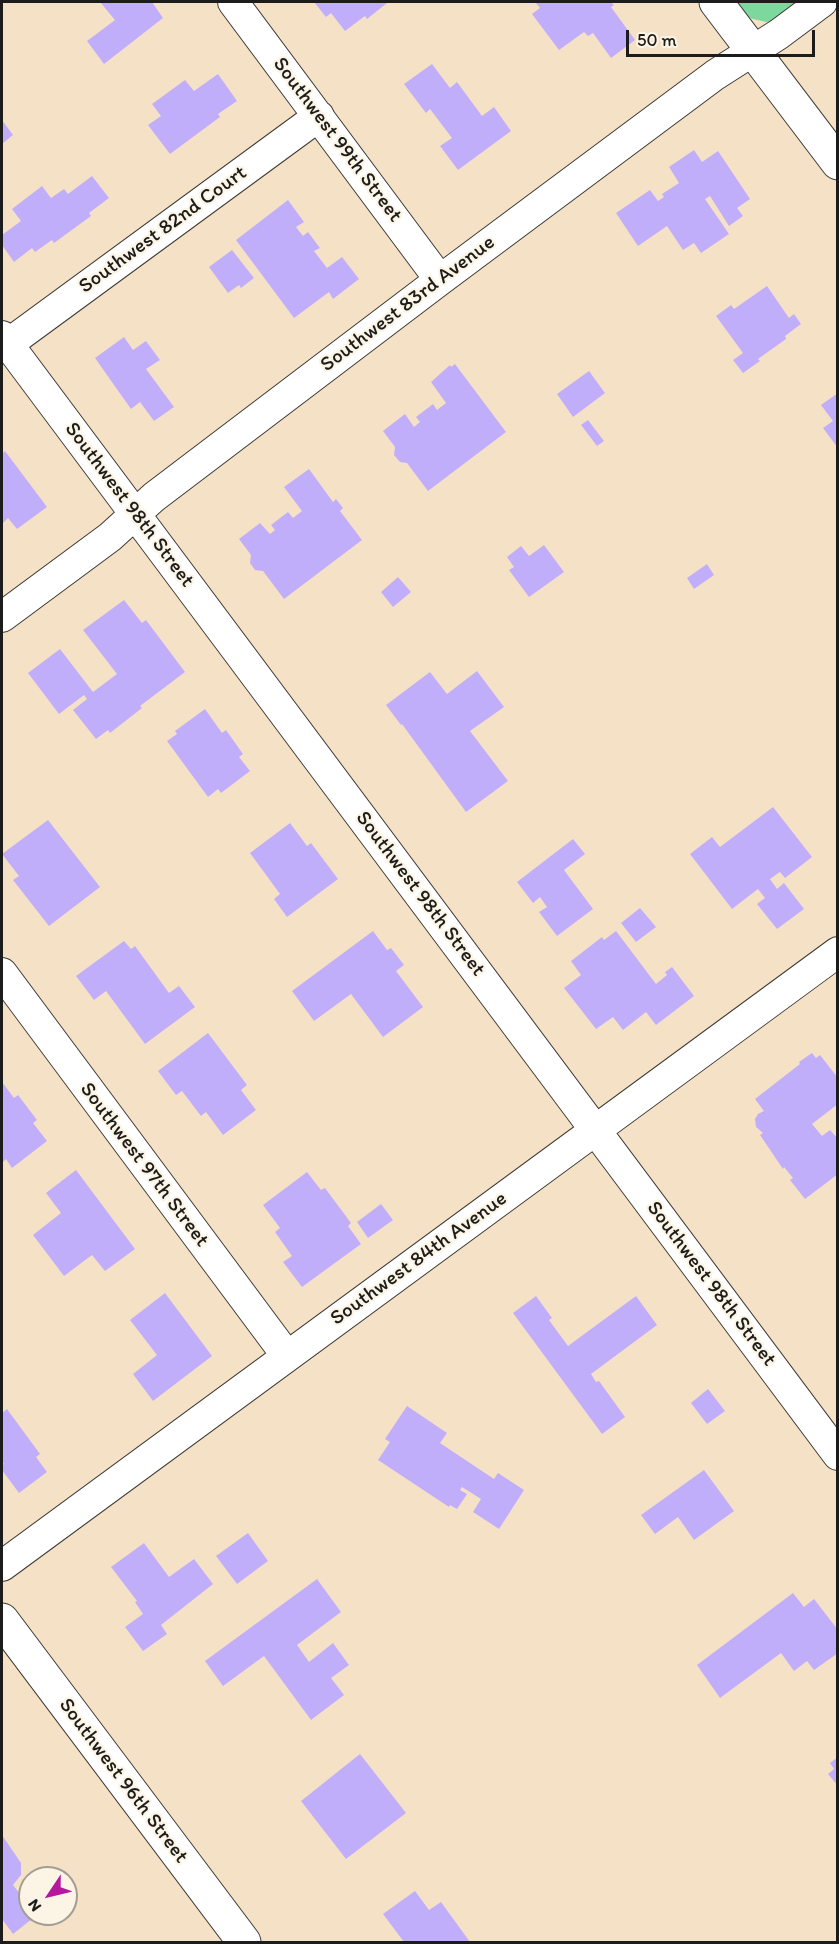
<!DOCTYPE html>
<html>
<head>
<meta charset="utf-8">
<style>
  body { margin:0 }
  #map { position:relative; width:839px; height:1944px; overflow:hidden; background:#f5e2c6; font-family:Itim,sans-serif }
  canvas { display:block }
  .frame { position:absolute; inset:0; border:3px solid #1c1c1c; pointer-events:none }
  .north { position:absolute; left:18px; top:1866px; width:60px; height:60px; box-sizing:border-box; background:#fcf5e5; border:2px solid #a29e95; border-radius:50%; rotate:235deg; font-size:16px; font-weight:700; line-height:24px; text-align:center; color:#1c1c1c }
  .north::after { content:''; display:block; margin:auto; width:21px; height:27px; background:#b5179e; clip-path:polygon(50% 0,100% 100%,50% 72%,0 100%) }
  .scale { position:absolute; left:626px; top:30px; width:189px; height:27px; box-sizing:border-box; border:3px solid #1c1c1c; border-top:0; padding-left:8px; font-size:18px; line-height:21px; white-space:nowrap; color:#1c1c1c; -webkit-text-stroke:4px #fcf5e5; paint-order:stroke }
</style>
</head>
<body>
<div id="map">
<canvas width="839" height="1944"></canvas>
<div class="frame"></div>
<div class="north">N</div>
<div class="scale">50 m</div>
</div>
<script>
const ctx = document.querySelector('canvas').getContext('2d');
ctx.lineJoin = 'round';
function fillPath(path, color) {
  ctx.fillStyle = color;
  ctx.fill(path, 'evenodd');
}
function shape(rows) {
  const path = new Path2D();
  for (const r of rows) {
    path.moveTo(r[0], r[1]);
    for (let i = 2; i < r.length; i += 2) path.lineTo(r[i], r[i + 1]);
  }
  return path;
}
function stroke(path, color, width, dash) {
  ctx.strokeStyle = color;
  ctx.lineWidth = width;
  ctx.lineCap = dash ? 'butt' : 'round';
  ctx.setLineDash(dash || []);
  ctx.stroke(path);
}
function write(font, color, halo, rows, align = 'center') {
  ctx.font = font + ' Itim,sans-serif';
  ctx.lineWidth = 4.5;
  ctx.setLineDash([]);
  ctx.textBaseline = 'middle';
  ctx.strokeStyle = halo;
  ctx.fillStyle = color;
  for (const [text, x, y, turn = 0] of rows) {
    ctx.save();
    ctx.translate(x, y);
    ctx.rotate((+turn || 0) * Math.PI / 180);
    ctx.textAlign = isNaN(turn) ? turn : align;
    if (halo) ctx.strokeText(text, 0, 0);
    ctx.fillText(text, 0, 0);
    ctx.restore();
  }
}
fillPath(shape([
  [730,2,805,2,778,21,766,22,753,19,738,13]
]), '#7dd89e');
fillPath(shape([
  [100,2,152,2,163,18,104,64,87,41,115,20],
  [314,2,386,2,387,3,367,19,365,16,345,31,331,13,326,17],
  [535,2,611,2,614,5,611,7,635,40,611,58,593,33,588,36,584,32,559,50,532,14,540,8],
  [432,64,450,88,457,82,482,116,494,107,511,131,458,170,440,146,452,138,430,109,426,113,404,84],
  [218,74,237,101,218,114,220,117,170,154,148,125,161,116,152,104,185,80,194,91],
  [2,120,13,135,2,144],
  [694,150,702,162,718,151,750,199,737,208,743,216,729,226,710,196,705,199,729,234,701,253,694,243,683,250,667,226,638,246,616,213,650,190,658,201,664,197,662,194,679,183,669,167],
  [92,176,109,198,89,213,91,216,54,243,52,240,35,252,32,248,14,262,2,245,2,235,21,221,12,209,42,186,51,198,64,189,68,194],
  [288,200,304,222,296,227,303,236,308,232,320,248,314,251,327,268,342,257,359,279,333,299,329,292,294,318,236,240],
  [232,250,254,278,241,288,239,285,228,293,209,267],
  [767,286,789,318,794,314,801,324,785,336,786,339,758,359,760,361,743,373,733,360,743,353,716,316,731,305,734,309],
  [124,337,133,350,146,341,160,360,146,369,174,407,154,421,140,402,131,409,95,358],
  [455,364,506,432,428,491,407,463,400,462,394,455,395,447,383,431,405,414,414,427,420,422,416,417,433,404,437,410,446,403,431,382,450,365,451,367],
  [589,371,605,393,573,417,557,394],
  [838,393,838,448,823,428,833,421,821,405],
  [588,420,604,441,597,446,581,425],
  [2,451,3,453,5,451,47,507,17,529,8,518,2,524],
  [309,469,333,502,336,499,343,508,340,511,362,540,284,599,263,571,255,570,250,563,251,555,239,539,260,523,270,534,275,530,271,525,288,512,293,518,302,511,284,487],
  [544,545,564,572,529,597,509,570,514,567,507,557,521,546,529,556],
  [707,564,714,575,694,589,687,578],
  [398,577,411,592,393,607,381,592],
  [124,600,142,623,146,620,185,672,140,706,142,708,110,733,108,730,96,739,73,710,87,699,84,695,59,714,28,673,60,649,93,692,117,674,83,630],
  [477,671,504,707,470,731,508,781,466,812,402,724,401,725,386,705,430,672,447,694],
  [205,709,222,733,226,730,243,754,239,757,250,771,221,793,218,789,208,797,167,741,177,734,175,731],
  [773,807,812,857,785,878,780,872,770,879,777,889,784,883,804,909,777,929,757,904,765,898,758,889,732,909,690,854,712,837,720,847],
  [48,820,100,887,49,926,13,880,19,876,2,854],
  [290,823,307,846,311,843,338,879,287,917,274,899,280,894,250,853],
  [573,839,585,854,564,870,593,909,557,936,539,912,547,907,540,897,533,903,517,882],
  [640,908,656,927,636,942,621,923],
  [373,931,387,950,391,948,404,965,396,971,423,1007,383,1037,351,994,314,1021,292,991],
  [616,931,656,984,667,975,665,972,672,967,694,996,656,1025,646,1012,623,1030,613,1017,596,1029,564,988,581,975,571,961,602,937,604,940],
  [124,941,131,949,135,946,169,993,179,986,195,1007,145,1044,106,991,94,1000,76,976],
  [208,1033,247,1085,241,1090,256,1110,223,1135,206,1112,201,1116,182,1091,176,1095,158,1071],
  [812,1053,816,1058,820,1055,838,1078,838,1104,812,1124,822,1136,830,1130,838,1139,838,1174,805,1199,790,1180,793,1178,784,1167,783,1169,760,1135,763,1133,756,1127,755,1119,758,1114,764,1111,755,1099,800,1064,799,1062],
  [2,1082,14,1098,18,1095,37,1120,33,1123,47,1141,12,1168,6,1159,2,1163],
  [76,1170,135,1249,105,1271,92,1255,64,1276,33,1235,61,1213,46,1193],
  [307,1172,321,1190,325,1188,351,1223,348,1226,361,1244,302,1287,283,1262,292,1256,275,1232,280,1228,263,1205],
  [381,1204,393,1220,368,1238,357,1222],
  [165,1293,212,1356,153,1401,133,1374,157,1355,130,1320],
  [536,1296,552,1318,549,1320,568,1346,636,1296,657,1325,591,1374,596,1382,599,1381,625,1417,602,1434,513,1313],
  [708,1389,725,1411,707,1424,691,1403],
  [407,1406,447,1433,440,1443,494,1479,498,1473,524,1490,499,1529,473,1512,481,1499,462,1487,460,1490,467,1494,457,1509,450,1505,449,1507,378,1460,390,1442,385,1439],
  [7,1409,40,1454,36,1457,47,1472,19,1493,2,1470,2,1465,4,1464,2,1461,2,1413],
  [704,1470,734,1511,694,1540,678,1517,655,1534,641,1515],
  [248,1533,268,1561,237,1584,216,1556],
  [144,1543,169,1577,194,1559,213,1584,161,1625,167,1634,143,1651,125,1627,143,1614,135,1602,137,1601,111,1567],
  [317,1579,341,1612,297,1645,309,1662,333,1643,349,1665,331,1678,344,1695,311,1720,264,1656,223,1686,205,1661],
  [793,1593,804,1607,814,1599,838,1630,838,1653,814,1670,807,1661,794,1671,781,1653,720,1698,697,1665],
  [360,1754,406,1813,346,1859,301,1801],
  [838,1757,838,1786,828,1774,834,1769,830,1763],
  [2,1835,21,1863,21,1875,13,1885,30,1907,30,1914,37,1915,13,1934,2,1919],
  [415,1891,429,1910,441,1902,470,1942,404,1942,383,1914]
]), '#c1aefa');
const minor = shape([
  [233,2,440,280],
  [2,336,838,1455],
  [8,344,319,116],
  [2,617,110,537,154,497,440,280,715,75,779,34,822,2],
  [2,973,287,1356],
  [2,1566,838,952]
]);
const tertiary = shape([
  [716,2,838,163],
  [2,1620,244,1942]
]);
stroke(minor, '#3d3a36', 32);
stroke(tertiary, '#3d3a36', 35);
stroke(minor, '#fff', 30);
stroke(tertiary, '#fff', 33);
write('21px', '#1c1c1c', '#fcf5e5', [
  ["Southwest 99th Street",337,140,53],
  ["Southwest 82nd Court",163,230,-36],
  ["Southwest 83rd Avenue",408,304,-37],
  ["Southwest 98th Street",129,505,53],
  ["Southwest 98th Street",420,894,53],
  ["Southwest 97th Street",144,1165,53],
  ["Southwest 84th Avenue",419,1259,-36],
  ["Southwest 98th Street",711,1284,53],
  ["Southwest 96th Street",123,1781,53]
]);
</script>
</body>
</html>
